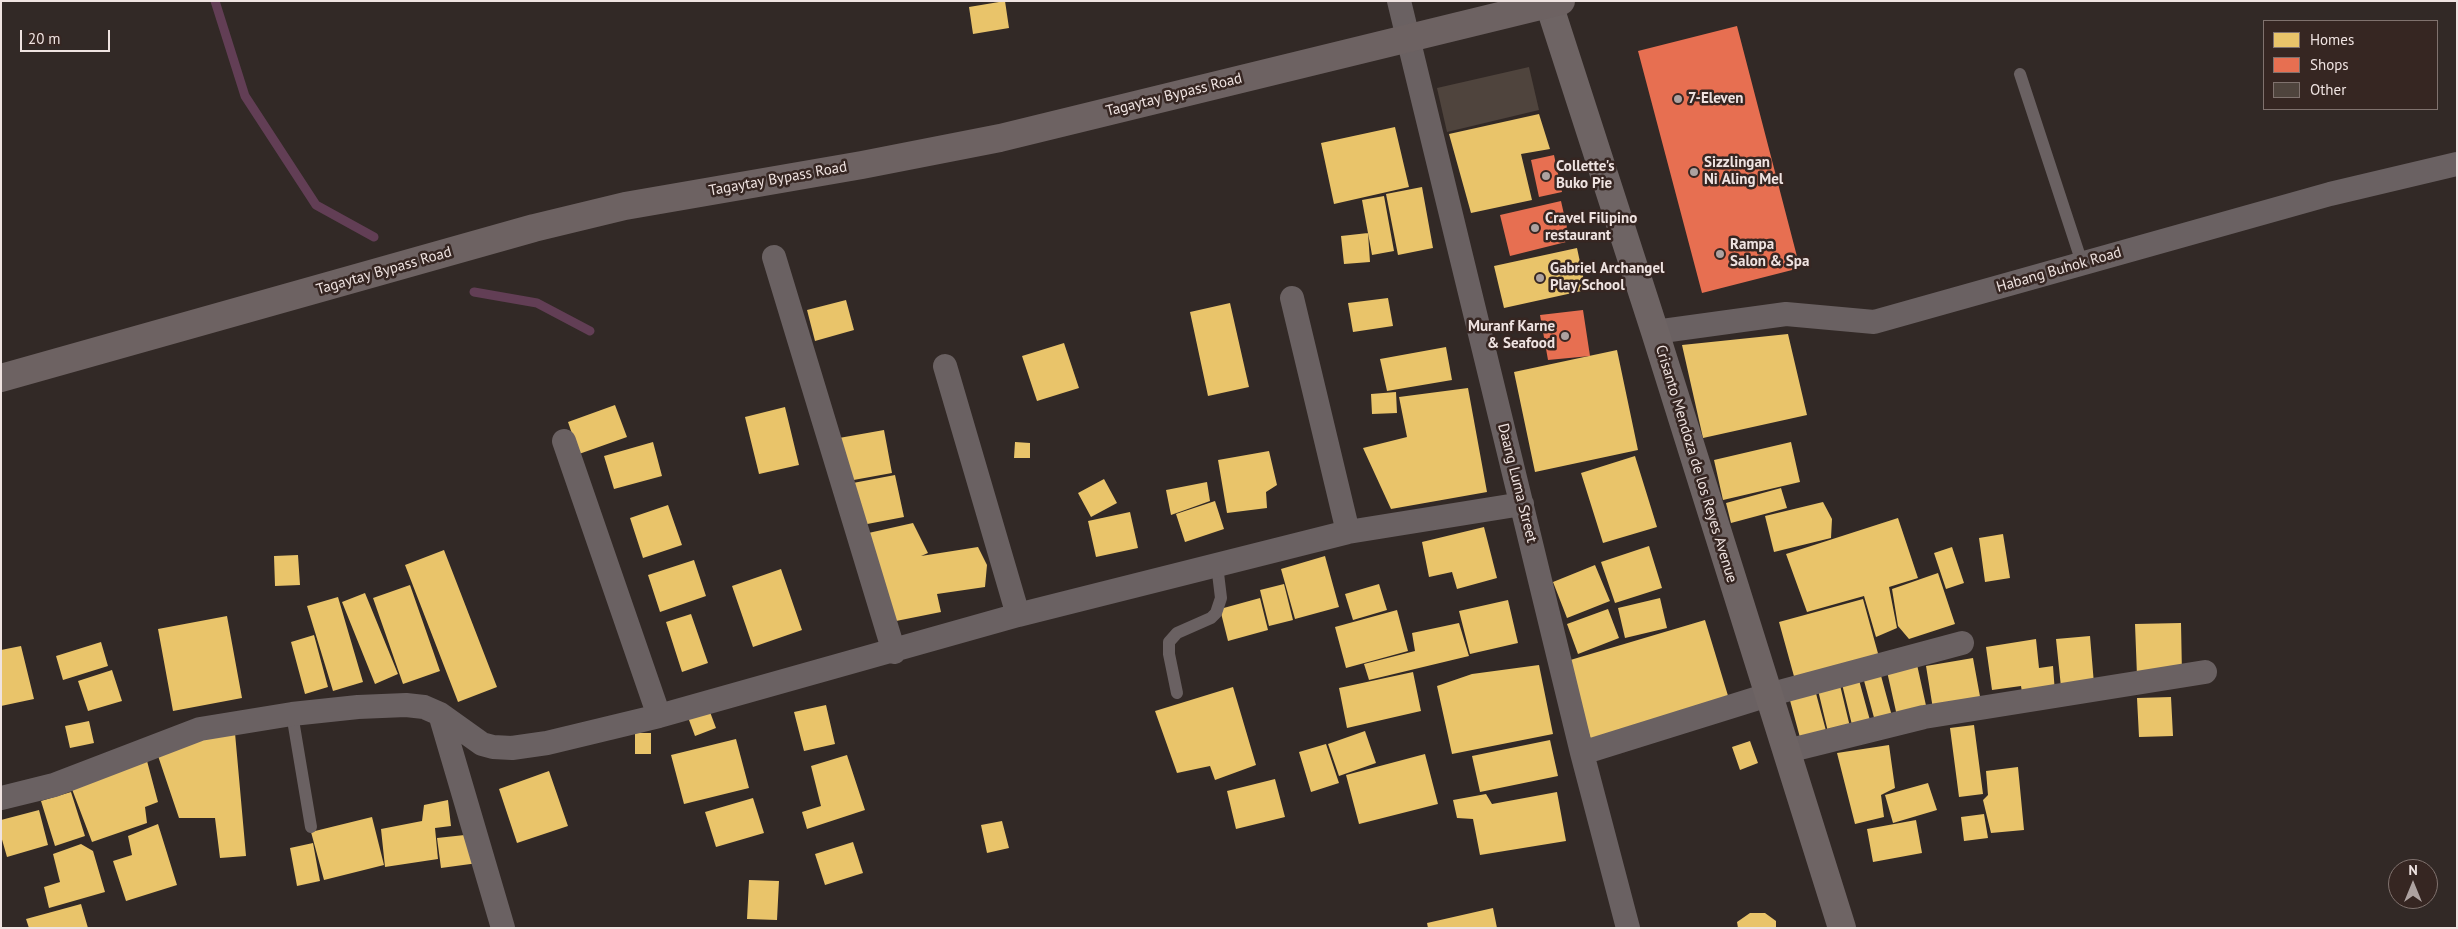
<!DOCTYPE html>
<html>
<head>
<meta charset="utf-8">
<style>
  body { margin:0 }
  #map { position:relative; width:2458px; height:929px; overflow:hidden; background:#322926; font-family:"PT Sans",sans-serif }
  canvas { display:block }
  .frame { position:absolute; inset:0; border:2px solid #efe3e1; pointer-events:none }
  .legend { position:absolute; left:2263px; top:20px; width:175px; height:90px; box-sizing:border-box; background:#362622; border:1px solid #80726e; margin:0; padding:6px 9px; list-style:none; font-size:15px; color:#efe3e1 }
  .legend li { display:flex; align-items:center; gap:10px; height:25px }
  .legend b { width:25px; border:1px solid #80726e }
  .north { position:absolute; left:2388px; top:859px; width:50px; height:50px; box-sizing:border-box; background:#362622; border:1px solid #80726e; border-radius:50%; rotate:0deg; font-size:14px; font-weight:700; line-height:20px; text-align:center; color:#efe3e1 }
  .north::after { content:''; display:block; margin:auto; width:18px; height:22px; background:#ada2a0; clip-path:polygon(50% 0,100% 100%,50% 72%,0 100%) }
  .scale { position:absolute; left:20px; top:30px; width:90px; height:22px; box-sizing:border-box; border:2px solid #efe3e1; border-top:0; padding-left:6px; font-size:15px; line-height:18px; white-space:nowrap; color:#efe3e1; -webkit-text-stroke:4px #362622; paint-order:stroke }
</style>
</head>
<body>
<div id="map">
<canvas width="2458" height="929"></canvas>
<div class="frame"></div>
<ul class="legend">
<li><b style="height:14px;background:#e9c46a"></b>Homes</li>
<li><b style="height:14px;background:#e76f51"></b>Shops</li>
<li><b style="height:14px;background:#4f443d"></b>Other</li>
</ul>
<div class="north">N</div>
<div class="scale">20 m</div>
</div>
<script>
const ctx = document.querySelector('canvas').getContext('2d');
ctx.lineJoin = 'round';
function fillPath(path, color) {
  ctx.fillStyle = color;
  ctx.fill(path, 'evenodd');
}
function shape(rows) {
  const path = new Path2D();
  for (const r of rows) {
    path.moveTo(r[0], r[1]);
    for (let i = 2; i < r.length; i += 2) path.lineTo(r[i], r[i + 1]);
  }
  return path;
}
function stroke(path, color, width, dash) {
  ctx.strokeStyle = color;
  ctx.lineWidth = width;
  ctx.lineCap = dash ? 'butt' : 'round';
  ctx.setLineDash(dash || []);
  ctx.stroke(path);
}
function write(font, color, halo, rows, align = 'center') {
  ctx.font = font + ' "PT Sans",sans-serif';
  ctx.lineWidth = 5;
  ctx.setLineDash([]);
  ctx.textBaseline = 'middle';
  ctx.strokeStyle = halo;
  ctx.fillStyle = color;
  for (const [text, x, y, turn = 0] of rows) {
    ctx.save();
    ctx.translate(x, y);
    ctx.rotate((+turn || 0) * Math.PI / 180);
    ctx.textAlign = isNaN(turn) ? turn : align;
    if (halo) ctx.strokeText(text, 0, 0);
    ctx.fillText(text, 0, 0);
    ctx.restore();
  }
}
fillPath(shape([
  [1005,1,1009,28,973,34,969,7],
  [1539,114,1550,149,1521,154,1532,200,1471,213,1449,134],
  [1395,127,1409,187,1334,204,1321,143],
  [1422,187,1433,248,1398,255,1386,194],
  [1384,196,1394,251,1372,255,1362,200],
  [1368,233,1370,262,1344,264,1341,236],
  [1577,248,1586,290,1504,308,1494,266],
  [1388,298,1393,326,1353,332,1348,303],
  [846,300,854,330,815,341,807,310],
  [1230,303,1249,387,1208,396,1190,312],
  [1788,334,1807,415,1703,438,1682,345],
  [1064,343,1079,388,1037,401,1022,356],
  [1446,347,1452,380,1387,391,1380,359],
  [1617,350,1638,450,1535,472,1514,372],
  [1468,388,1487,492,1391,509,1363,448,1407,437,1399,397],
  [1396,392,1397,413,1372,414,1371,394],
  [615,405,627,437,579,454,568,422],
  [785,407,799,465,759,474,745,417],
  [884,430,892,473,848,481,839,438],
  [653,442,662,476,614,489,604,456],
  [1015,442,1030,443,1030,458,1014,458],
  [1791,442,1800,482,1723,500,1714,460],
  [1269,451,1277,485,1266,492,1267,508,1227,513,1218,460],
  [1635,456,1657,527,1603,543,1581,473],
  [895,475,904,517,862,525,853,483],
  [1104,479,1117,503,1091,517,1078,493],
  [1207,482,1210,501,1171,515,1166,490],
  [1781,488,1787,508,1731,523,1726,503],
  [1215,501,1224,529,1185,542,1176,514],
  [1823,502,1832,519,1831,538,1774,552,1765,516],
  [668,505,682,545,643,558,630,518],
  [1130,512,1138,548,1096,557,1088,521],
  [1898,518,1918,578,1889,587,1897,628,1876,637,1864,596,1807,612,1786,554],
  [913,523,928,553,921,556,978,547,987,565,985,587,937,594,941,612,886,623,864,534],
  [1484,527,1497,578,1457,589,1452,572,1429,577,1422,542],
  [2003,534,2010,578,1985,582,1979,538],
  [1649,546,1662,588,1615,603,1601,562],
  [1952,547,1964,583,1946,589,1934,553],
  [444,550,497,687,458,702,405,565],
  [298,555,300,585,275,586,274,556],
  [1325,556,1339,607,1295,619,1281,569],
  [694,560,706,596,660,612,648,575],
  [1595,565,1610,601,1567,618,1553,582],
  [781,569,802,630,753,647,732,586],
  [1938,573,1955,624,1909,639,1898,626,1892,589],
  [1284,584,1293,620,1269,626,1260,590],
  [1379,584,1387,610,1353,620,1345,594],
  [410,585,440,671,403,684,373,598],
  [365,593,398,674,375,684,342,602],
  [338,597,363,682,333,691,307,606],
  [1260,598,1268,630,1228,641,1220,609],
  [1660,598,1667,628,1625,638,1618,608],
  [1863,599,1879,657,1795,680,1779,622],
  [1508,600,1518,643,1470,654,1459,611],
  [1608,609,1619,638,1578,654,1567,624],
  [1397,610,1408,651,1346,668,1335,627],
  [691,614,708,663,682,672,666,622],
  [227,616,242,698,173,711,158,629],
  [1705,620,1729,699,1591,740,1567,661],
  [1459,623,1469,656,1369,680,1364,664,1415,651,1412,633],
  [2181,623,2182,675,2137,676,2135,624],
  [314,635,328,687,305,694,291,642],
  [2090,636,2094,684,2061,687,2056,639],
  [2036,639,2039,668,2053,666,2055,693,2023,699,2021,686,1992,690,1986,647],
  [101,642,108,666,63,680,56,656],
  [21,646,34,699,1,706,1,650],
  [1973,658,1981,702,1933,709,1926,666],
  [1916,660,1927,710,1897,716,1886,667],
  [1539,665,1553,734,1452,754,1437,686,1472,674],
  [112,670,122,701,88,711,78,681],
  [1413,672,1421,711,1347,728,1339,688],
  [1880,672,1893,720,1876,725,1863,677],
  [1859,680,1871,724,1853,729,1842,684],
  [1839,681,1851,731,1829,736,1817,686],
  [1814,686,1828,738,1802,745,1788,693],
  [1233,687,1256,765,1215,780,1210,766,1177,773,1155,711],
  [2171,697,2173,736,2139,737,2137,698],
  [707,704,716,728,695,736,686,712],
  [826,705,835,744,804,751,794,712],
  [89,721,94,743,70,748,65,726],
  [1974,725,1983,794,1959,797,1950,728],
  [1365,731,1376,763,1339,776,1328,744],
  [235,733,246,856,220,858,215,818,179,818,156,750],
  [635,733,651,733,651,754,635,754],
  [736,739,749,788,684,804,671,755],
  [1550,740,1558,776,1480,792,1472,756],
  [1750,741,1758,763,1740,770,1732,747],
  [1326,744,1339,783,1311,792,1299,752],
  [1889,745,1895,788,1881,795,1884,817,1855,824,1837,753],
  [143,746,158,802,145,807,147,823,92,842,70,784],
  [1425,754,1438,804,1359,824,1346,775],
  [847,755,865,810,807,829,802,812,821,806,811,766],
  [2018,767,2024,830,1991,833,1983,800,1988,795,1986,771],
  [549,771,568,826,517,843,499,789],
  [1275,779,1285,817,1236,829,1227,791],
  [1928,783,1937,810,1893,823,1885,795],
  [71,792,85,836,55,846,41,801],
  [1557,792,1566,841,1480,855,1473,819,1457,818,1453,800,1486,794,1492,804],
  [753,798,764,833,716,847,705,812],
  [448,800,451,826,435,828,438,859,385,867,381,829,422,821,424,805],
  [39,810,48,845,7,857,1,836,1,820],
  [1984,814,1988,838,1964,841,1961,817],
  [372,817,384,865,324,880,311,832],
  [1916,820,1922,853,1873,862,1867,829],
  [1002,821,1009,848,987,853,981,825],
  [158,824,177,885,126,901,113,861,132,855,128,836],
  [474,834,478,863,441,868,437,838],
  [853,842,863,873,825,885,815,854],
  [313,843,320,881,297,886,290,848],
  [81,844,93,851,105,892,49,908,44,887,60,882,53,854],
  [749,880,779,881,777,920,747,919],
  [81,904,88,928,29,928,26,919],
  [1493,908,1497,928,1428,928,1427,923],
  [1750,913,1765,913,1776,921,1776,928,1738,928,1737,922]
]), '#e9c46a');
fillPath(shape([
  [1737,26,1800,268,1702,293,1638,51],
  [1554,155,1562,192,1539,197,1531,160],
  [1561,201,1570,241,1510,256,1500,215],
  [1583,310,1590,356,1548,360,1540,315]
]), '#e76f51');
stroke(shape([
  [215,1,245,96,316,205,374,237],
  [474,292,537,303,590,331]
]), '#623e55', 9);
fillPath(shape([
  [1529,67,1539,110,1447,132,1437,88]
]), '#4f443d');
stroke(shape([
  [2020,74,2082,263],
  [1177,693,1169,654,1169,642,1177,633,1211,618,1216,613,1221,598,1217,565],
  [292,714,311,827]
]), '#6a6162', 12);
stroke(shape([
  [1399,1,1582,753,1628,928],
  [774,257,894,652],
  [1292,298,1348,532],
  [1655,332,1786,314,1874,322,2330,194,2457,164],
  [945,366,1018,615],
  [564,441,659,716],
  [440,714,503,928],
  [1787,751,1924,717,2205,672],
  [1582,753,1768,695,1962,643],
  [1,798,54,785,200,729,292,714,358,707,406,705,424,707,440,714,482,744,493,747,512,748,547,743,659,716,1018,615,1348,532,1522,504]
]), '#6a6162', 24);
stroke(shape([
  [1548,1,1655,332,1842,928]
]), '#6e6464', 28);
stroke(shape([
  [1,378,534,228,625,206,862,165,1000,138,1561,1]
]), '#6d6262', 28);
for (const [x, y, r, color] of [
  [1678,99,5,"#ada2a0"],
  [1694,172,5,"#ada2a0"],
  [1546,176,5,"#ada2a0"],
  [1535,228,5,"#ada2a0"],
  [1720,254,5,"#ada2a0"],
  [1540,278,5,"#ada2a0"],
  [1565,336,5,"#ada2a0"]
]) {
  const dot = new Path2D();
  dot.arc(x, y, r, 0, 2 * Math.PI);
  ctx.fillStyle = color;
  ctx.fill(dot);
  stroke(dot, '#362622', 2);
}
write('15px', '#efe3e1', '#362622', [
  ["Tagaytay Bypass Road",1174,95,-14],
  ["Tagaytay Bypass Road",778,179,-10],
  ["Habang Buhok Road",2059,270,-16],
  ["Tagaytay Bypass Road",384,271,-16],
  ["Crisanto Mendoza de los Reyes Avenue",1696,464,73],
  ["Daang Luma Street",1517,483,76]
]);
write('bold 15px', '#efe3e1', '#362622', [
  ["7-Eleven",1688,99],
  ["Sizzlingan",1704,163],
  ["Ni Aling Mel",1704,180],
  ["Collette's",1556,167],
  ["Buko Pie",1556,184],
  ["Cravel Filipino",1545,219],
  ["restaurant",1545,236],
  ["Rampa",1730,245],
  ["Salon & Spa",1730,262],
  ["Gabriel Archangel",1550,269],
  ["Play School",1550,286],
  ["Muranf Karne",1555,327,"right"],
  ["& Seafood",1555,344,"right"]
], 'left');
</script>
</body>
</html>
